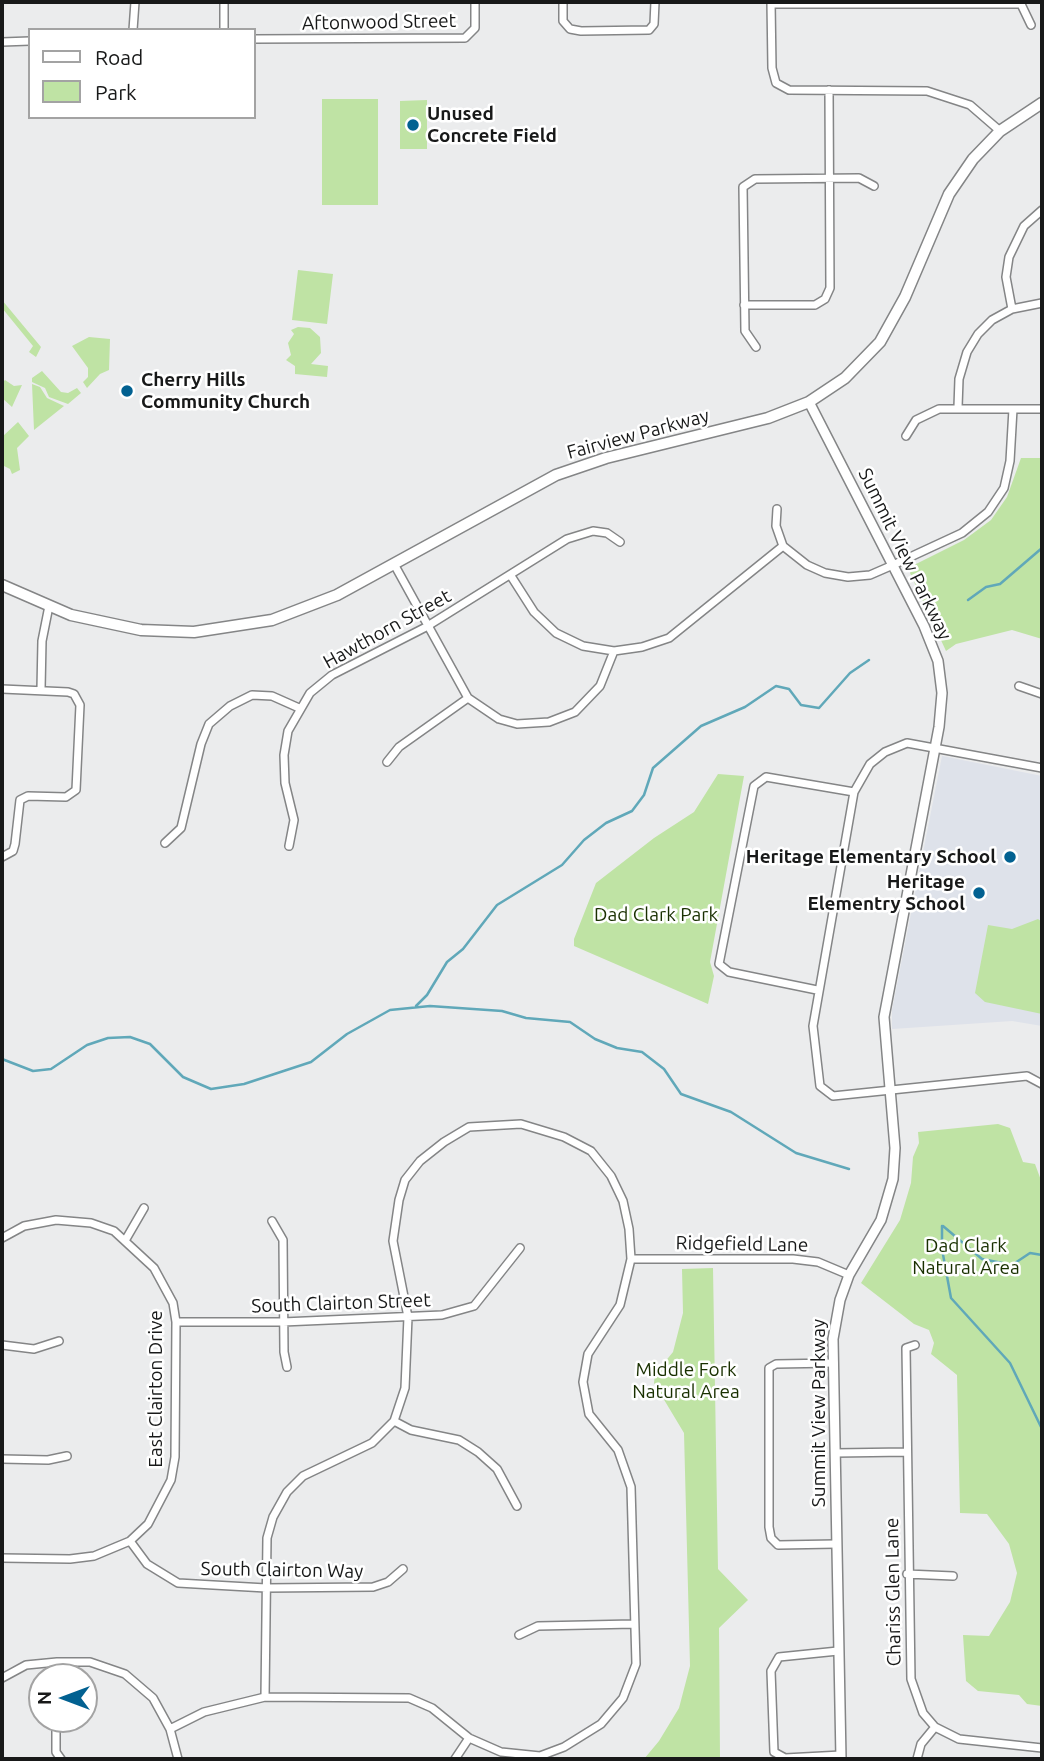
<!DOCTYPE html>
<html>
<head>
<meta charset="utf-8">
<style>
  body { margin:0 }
  #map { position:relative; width:1044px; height:1761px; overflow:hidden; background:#ebeced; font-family:Ubuntu,sans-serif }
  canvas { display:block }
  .frame { position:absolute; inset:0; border:4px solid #181919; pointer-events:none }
  .legend { position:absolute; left:28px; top:28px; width:228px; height:91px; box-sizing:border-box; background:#fff; border:2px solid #a3a3a3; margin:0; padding:9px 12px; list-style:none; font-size:21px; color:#181919 }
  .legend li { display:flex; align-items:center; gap:14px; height:35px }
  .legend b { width:35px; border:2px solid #a3a3a3 }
  .north { position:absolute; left:28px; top:1663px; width:70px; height:70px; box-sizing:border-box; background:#fff; border:2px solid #a3a3a3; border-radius:50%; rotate:270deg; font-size:19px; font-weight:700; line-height:28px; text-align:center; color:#181919 }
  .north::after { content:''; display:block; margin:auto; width:24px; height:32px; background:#026191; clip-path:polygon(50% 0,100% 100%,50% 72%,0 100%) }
</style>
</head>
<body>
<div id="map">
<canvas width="1044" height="1761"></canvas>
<div class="frame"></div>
<ul class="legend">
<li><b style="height:9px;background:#fff"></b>Road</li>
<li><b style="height:19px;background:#bfe3a4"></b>Park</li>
</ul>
<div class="north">N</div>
</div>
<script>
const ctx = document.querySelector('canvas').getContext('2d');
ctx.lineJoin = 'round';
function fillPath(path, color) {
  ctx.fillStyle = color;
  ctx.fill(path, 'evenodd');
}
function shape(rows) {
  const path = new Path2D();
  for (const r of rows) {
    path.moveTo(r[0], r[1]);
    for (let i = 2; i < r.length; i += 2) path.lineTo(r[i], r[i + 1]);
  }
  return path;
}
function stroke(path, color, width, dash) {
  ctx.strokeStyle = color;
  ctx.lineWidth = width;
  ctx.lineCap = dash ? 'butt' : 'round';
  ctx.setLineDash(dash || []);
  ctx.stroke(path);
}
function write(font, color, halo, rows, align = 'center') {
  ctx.font = font + ' Ubuntu,sans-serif';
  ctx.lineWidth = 5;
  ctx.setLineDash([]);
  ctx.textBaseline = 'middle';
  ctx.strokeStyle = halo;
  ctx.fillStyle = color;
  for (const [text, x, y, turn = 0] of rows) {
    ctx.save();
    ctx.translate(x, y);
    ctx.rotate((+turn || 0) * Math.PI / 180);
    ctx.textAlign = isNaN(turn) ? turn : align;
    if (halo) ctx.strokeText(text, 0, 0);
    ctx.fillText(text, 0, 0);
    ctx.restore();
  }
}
fillPath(shape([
  [942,756,1042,776,1042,1026,1012,1021,892,1029,892,1010]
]), '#dee2ea');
fillPath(shape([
  [322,99,378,99,378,205,322,205],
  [427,100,427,149,400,149,400,101],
  [298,270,333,274,327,324,292,320],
  [2,300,41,347,36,357,29,352,33,346,2,308],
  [298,327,310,328,320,337,321,353,311,364,328,366,327,377,295,374,295,366,286,360,291,355,288,343,294,334,291,330],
  [89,337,110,339,109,370,100,374,87,388,83,382,88,377,88,368,72,346],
  [42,371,61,392,68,393,77,388,81,393,68,404,49,397,45,388,32,382,32,378],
  [5,380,14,386,22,385,12,407,2,398,2,383],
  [32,384,40,387,47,398,64,406,34,430],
  [18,422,29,436,17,448,20,470,12,474,10,469,2,465,2,437],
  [1021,458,1042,458,1042,639,1012,630,956,644,946,651,910,573,912,566,964,540,991,520,1007,497],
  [718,774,744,776,710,962,714,976,708,1004,574,946,574,939,596,883,654,838,694,812],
  [1038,919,1042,922,1042,1014,985,1002,975,993,988,925,1012,929],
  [998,1124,1010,1128,1023,1162,1035,1164,1042,1183,1042,1706,1027,1704,1019,1695,978,1691,966,1681,963,1635,989,1636,1010,1602,1017,1573,1009,1544,987,1514,960,1513,957,1375,931,1354,934,1343,929,1330,914,1324,861,1283,900,1220,911,1183,913,1157,919,1143,918,1132],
  [713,1268,718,1569,748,1600,719,1628,720,1759,644,1759,659,1741,679,1708,690,1666,684,1433,654,1383,655,1374,673,1352,683,1313,682,1269]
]), '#bfe3a4');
stroke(shape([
  [968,600,986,587,1000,584,1042,548],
  [416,1006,427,995,447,962,463,949,497,905,562,865,584,840,606,823,632,811,644,795,653,768,701,726,745,707,776,686,789,689,801,705,819,708,850,673,869,660],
  [2,1059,33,1071,51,1069,87,1045,108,1038,130,1037,150,1044,183,1077,211,1089,244,1084,311,1062,347,1034,390,1010,430,1006,502,1011,526,1018,570,1022,595,1039,617,1048,642,1052,664,1069,681,1094,731,1112,796,1153,849,1169],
  [942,1226,942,1249,951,1298,1010,1363,1042,1429],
  [943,1226,982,1259,1012,1265,1030,1253,1042,1255]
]), '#60a8b9', 2.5);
const minor = shape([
  [224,2,224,30],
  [563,2,563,21,570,29,581,31,649,30,654,24,655,2],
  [771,2,772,68,776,83,789,90,927,91,970,105,1000,131],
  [1020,2,1031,25],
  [771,4,1020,4],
  [133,30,135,2],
  [254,39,465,38,475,28,475,2],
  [2,42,30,41],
  [744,305,815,305,825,299,830,288,829,90],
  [1012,309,1006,277,1009,257,1024,226,1042,210],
  [756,347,745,331,743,187,755,179,859,178,874,186],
  [958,407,959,379,967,352,978,334,992,320,1012,309,1042,303],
  [906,436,916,420,939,409,1042,409],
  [777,509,776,526,783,546,807,565,825,573,848,577,870,575,893,565,962,533,988,512,1004,488,1010,461,1013,409],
  [394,564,468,698,499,719,517,724,549,722,575,712,600,686,614,651],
  [511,576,534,612,556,633,583,646,614,651,642,647,669,638,783,546],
  [1019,686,1042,694],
  [2,689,68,692,74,694,80,705,76,790,66,797,28,796,20,800,15,844,13,851,2,857],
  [41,689,42,641,49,606],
  [387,762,399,747,468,698],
  [1042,768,907,743,885,752,870,764,854,792,813,1026,820,1086,833,1096,1027,1076,1042,1084],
  [165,843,181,828,201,744,209,724,230,706,252,695,272,696,299,708],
  [289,846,294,820,285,783,284,755,288,731,310,693,332,675,426,627,567,539,593,531,607,533,620,542],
  [817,990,729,972,719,964,754,786,766,777,854,792],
  [272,1221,283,1240,284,1352,287,1367],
  [2,1238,24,1226,56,1220,91,1223,114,1231,154,1268,173,1303,176,1322,175,1457,171,1480,148,1524,130,1541,94,1556,70,1559,2,1558],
  [126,1239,144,1208],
  [631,1259,793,1259,818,1262,849,1275],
  [176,1322,283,1322,442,1315,474,1306,520,1248],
  [2,1345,34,1349,59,1341],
  [915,1345,906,1348,911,1679,923,1713,935,1727,959,1739,1042,1748],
  [834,1363,776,1364,769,1368,769,1527,771,1538,778,1545,836,1544],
  [394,1421,411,1430,459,1440,478,1452,497,1469,517,1506],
  [835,1453,907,1452],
  [2,1459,48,1460,67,1456],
  [130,1541,147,1564,178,1583,266,1588,373,1587,388,1582,403,1569],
  [907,1574,953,1576],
  [519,1635,538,1626,634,1624],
  [838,1651,779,1657,771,1671,774,1752,785,1758,841,1755],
  [57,1677,57,1662],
  [2,1678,26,1665,57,1662,90,1662,125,1674,153,1698,170,1729,178,1759],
  [56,1719,56,1752,61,1759],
  [170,1729,204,1712,265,1697,409,1698,432,1708,469,1738,501,1752,540,1756,564,1747,601,1724,623,1698,636,1664,631,1487,618,1450,589,1414,583,1382,588,1354,620,1305,631,1259,629,1229,623,1201,611,1176,591,1151,564,1137,521,1124,469,1127,444,1142,420,1161,405,1180,399,1200,393,1241,408,1317,405,1388,394,1421,372,1443,303,1476,287,1492,273,1517,267,1538,265,1697],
  [455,1759,469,1738],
  [917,1759,921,1744,935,1727]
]);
const tertiary = shape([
  [809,402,924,626,938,661,942,693,939,727,884,1017,895,1148,893,1179,881,1220,849,1275,840,1300,833,1339,841,1759]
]);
const secondary = shape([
  [2,585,71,615,141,630,194,632,272,620,337,595,556,475,606,458,768,418,809,402,845,378,880,342,905,297,949,194,973,159,1000,131,1042,103]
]);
stroke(minor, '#848586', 10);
stroke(tertiary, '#848586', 12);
stroke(secondary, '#848586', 13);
stroke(minor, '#fff', 7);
stroke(tertiary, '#fff', 9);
stroke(secondary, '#fff', 10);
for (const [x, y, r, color] of [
  [413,125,7,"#026191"],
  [127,391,7,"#026191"],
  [1010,857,7,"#026191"],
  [979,893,7,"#026191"]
]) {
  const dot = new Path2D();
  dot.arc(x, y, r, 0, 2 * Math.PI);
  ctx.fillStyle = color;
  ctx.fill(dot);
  stroke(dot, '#fff', 2.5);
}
write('19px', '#181919', '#fff', [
  ["Aftonwood Street",379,22,-1],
  ["Fairview Parkway",638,434,-15],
  ["Summit View Parkway",905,554,64],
  ["Hawthorn Street",387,629,-29],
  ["Ridgefield Lane",742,1244,1],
  ["South Clairton Street",341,1303,-2],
  ["East Clairton Drive",156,1389,-90],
  ["Summit View Parkway",819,1413,-90],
  ["South Clairton Way",282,1570,1],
  ["Chariss Glen Lane",893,1592,-91]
]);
write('bold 19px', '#181919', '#fff', [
  ["Unused",427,114],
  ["Concrete Field",427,136],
  ["Cherry Hills",141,380],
  ["Community Church",141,402],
  ["Heritage Elementary School",996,857,"right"],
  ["Heritage",965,882,"right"],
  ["Elementry School",965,904,"right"]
], 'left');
write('19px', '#193000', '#fff', [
  ["Dad Clark Park",656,915],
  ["Dad Clark",966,1246],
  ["Natural Area",966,1268],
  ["Middle Fork",686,1370],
  ["Natural Area",686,1392]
]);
</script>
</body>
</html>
